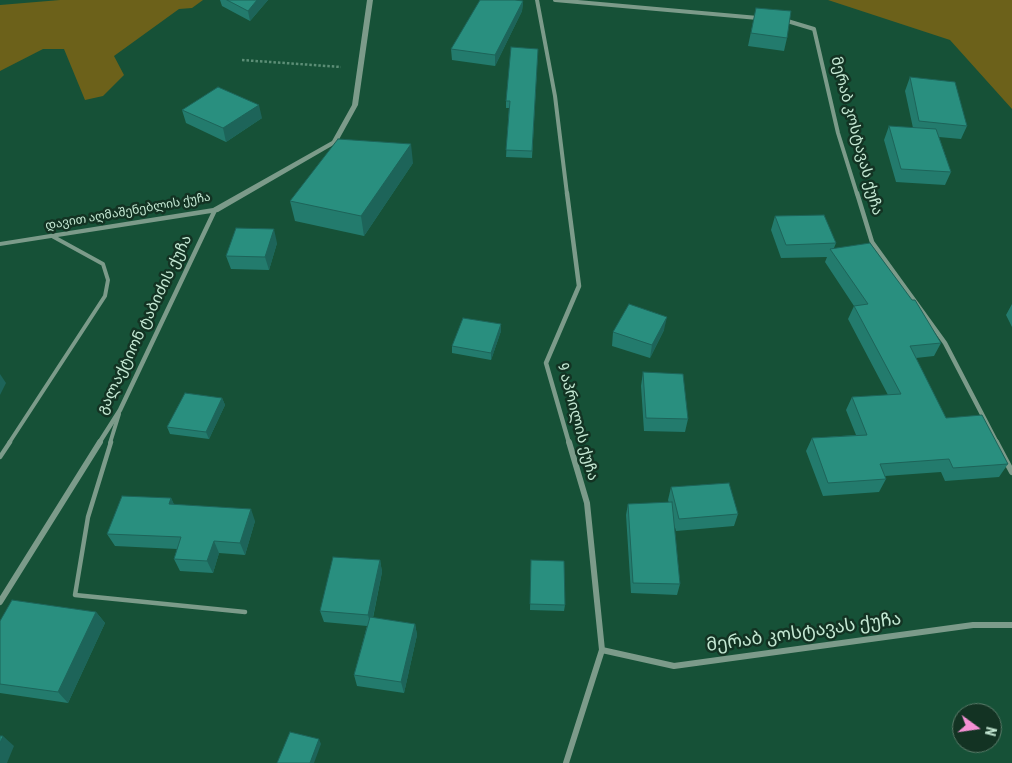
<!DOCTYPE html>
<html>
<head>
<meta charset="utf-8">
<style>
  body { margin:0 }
  #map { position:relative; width:1012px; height:763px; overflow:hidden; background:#165137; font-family:"Roboto Condensed",sans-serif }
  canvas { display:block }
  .north { position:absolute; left:952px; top:703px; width:50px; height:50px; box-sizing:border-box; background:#133323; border:1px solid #5a7b69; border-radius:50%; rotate:104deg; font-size:14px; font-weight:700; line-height:20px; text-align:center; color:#c4e8d3 }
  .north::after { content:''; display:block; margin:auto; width:18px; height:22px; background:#f491d4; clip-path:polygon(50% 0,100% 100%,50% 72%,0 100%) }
</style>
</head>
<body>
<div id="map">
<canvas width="1012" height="763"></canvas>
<div class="north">N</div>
</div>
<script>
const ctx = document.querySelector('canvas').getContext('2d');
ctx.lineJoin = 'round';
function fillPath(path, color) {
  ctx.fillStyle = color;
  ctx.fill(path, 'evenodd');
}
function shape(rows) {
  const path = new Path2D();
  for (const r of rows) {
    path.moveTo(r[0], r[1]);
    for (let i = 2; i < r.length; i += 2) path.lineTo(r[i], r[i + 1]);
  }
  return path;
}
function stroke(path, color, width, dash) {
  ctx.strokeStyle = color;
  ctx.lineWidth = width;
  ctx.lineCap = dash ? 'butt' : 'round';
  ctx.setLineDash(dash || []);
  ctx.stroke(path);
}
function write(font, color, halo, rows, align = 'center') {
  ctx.font = font + ' "Roboto Condensed","Noto Sans Georgian",sans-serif';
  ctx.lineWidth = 5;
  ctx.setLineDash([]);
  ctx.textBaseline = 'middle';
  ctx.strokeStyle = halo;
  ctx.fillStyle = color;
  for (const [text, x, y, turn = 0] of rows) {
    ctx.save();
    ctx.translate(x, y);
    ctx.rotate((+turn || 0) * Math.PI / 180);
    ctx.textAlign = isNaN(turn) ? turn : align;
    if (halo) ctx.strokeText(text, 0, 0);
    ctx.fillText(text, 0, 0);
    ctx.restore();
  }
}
fillPath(shape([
  [60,0,203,0,192,8,179,9,114,56,124,75,103,96,85,100,64,49,43,49,0,71,0,5],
  [828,0,1012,0,1012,109,950,40]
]), '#6c611a');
stroke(shape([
  [242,60,341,67]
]), '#5c8e76', 2.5, [2.5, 2]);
stroke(shape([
  [9,443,105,296,108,280,103,264,52,236],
  [110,443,119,414]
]), '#7c9b8a', 4);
stroke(shape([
  [111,442,88,517,75,595,245,612],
  [0,457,10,442]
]), '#7c9b8a', 4.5);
stroke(shape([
  [537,0,555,96,567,194],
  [555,0,758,18],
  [784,20,814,29,838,133,857,194]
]), '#7c9b8a', 4);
stroke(shape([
  [567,193,579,286,546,363,569,443],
  [857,193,872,242,945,343,997,443],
  [99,443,120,410,215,210]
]), '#7c9b8a', 4.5);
stroke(shape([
  [996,442,1012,472],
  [0,602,100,442],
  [602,650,674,666,973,625,1012,625],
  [566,763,602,650,587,503,569,442]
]), '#7c9b8a', 6);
fillPath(shape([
  [367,0,373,0,358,105,337,143,218,212,0,246,0,242,213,208,332,141,352,105,367,0]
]), '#7c9b8a');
fillPath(shape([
  [220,0,268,0,250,21,222,6],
  [523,1,522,11,495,66,452,60,451,49],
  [756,8,787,38,784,51,748,46],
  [538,49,532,158,506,157,509,108,506,108,506,101],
  [910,77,967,126,961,139,939,137,951,172,945,185,896,182,884,140,889,126,913,128,905,91],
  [182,110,262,118,226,142,186,123],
  [413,163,364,236,295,221,290,201],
  [775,216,836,243,834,248,941,343,934,356,916,358,946,418,1008,464,999,477,945,481,941,472,885,476,886,479,879,492,823,496,806,451,812,438,856,435,846,410,852,397,888,395,848,319,854,306,825,262,827,257,781,258,771,230],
  [277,243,269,270,231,269,226,256],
  [1012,304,1012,327,1006,315],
  [501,324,501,331,491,360,452,353,452,346],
  [664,330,650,358,612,346,613,332],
  [643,372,688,419,685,432,644,431,641,386],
  [222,398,225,405,209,439,170,434,167,427],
  [671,487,738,514,734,526,676,531,674,524,680,584,677,595,631,593,626,515,628,504,669,503,668,500],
  [171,498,174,505,255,521,245,555,219,553,213,573,180,571,174,559,177,549,115,546,107,534],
  [380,560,382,572,373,618,415,624,417,635,404,693,357,686,354,675,367,626,324,622,320,611],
  [531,560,565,605,564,611,530,610],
  [96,612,105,623,68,703,0,693,0,621]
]), '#237b6d');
fillPath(shape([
  [257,0,268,0,250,21,248,11],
  [523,1,522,11,495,66,495,55],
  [259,105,262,118,226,142,223,128],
  [411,144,413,163,364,236,361,216],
  [274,229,277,243,269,270,265,257],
  [667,317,664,330,650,358,652,345],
  [501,324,501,331,491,360,491,353],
  [0,374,6,383,0,395],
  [222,398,225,405,209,439,206,432],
  [171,498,177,510,169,504],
  [251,509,255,521,245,555,240,543],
  [214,541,219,553,213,573,207,561],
  [380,560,382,572,371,626,368,615],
  [96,612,105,623,68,703,58,692],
  [415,624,417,635,404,693,401,682],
  [3,736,14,746,7,763,0,763,0,743],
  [319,739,321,744,314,763,310,763]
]), '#1d6459');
const building = shape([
  [227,0,257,0,248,11,227,0],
  [480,0,515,0,523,1,495,55,451,49,480,0],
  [756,8,791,11,787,38,751,33,756,8],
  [511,47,538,49,532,151,506,150,510,101,506,101,511,47],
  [910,77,955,82,967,126,919,121,910,77],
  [218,87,259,105,223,128,182,110,218,87],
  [889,126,936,129,951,172,901,169,889,126],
  [338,139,411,144,361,216,290,201,338,139],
  [824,215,836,243,786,245,775,216,824,215],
  [236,228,274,229,265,257,226,256,236,228],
  [870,243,912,300,915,300,941,343,910,346,946,418,982,415,1008,464,953,468,949,459,880,464,886,479,828,483,812,438,867,435,852,397,901,394,854,306,868,304,830,249,870,243],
  [629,304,667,317,652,345,613,332,629,304],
  [463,318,501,324,491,353,452,346,463,318],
  [643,372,683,374,688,419,646,418,643,372],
  [185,393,222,398,206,432,167,427,185,393],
  [729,483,738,514,679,519,671,487,729,483],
  [122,496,171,498,169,504,251,509,240,543,214,541,207,561,174,559,181,537,107,534,122,496],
  [672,502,680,584,633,583,628,504,672,502],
  [333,557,380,560,368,615,320,611,333,557],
  [531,560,564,561,565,605,530,604,531,560],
  [12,600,96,612,58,692,0,684,0,621,12,600],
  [370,617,415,624,401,682,354,675,370,617],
  [290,732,319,739,310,763,277,763,290,732],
  [0,736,3,736,0,743,0,736]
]);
fillPath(building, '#298f7f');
stroke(building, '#1d6459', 1);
write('12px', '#c4e8d3', '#133323', [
  ["დავით აღმაშენებლის ქუჩა",128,212,-10]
]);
write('15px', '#c4e8d3', '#133323', [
  ["მერაბ კოსტავას ქუჩა",856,136,75],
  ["გალაქტიონ ტაბიძის ქუჩა",145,325,-64],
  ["9 აპრილის ქუჩა",577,422,75]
]);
write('18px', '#c4e8d3', '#133323', [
  ["მერაბ კოსტავას ქუჩა",804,633,-8]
]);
</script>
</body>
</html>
